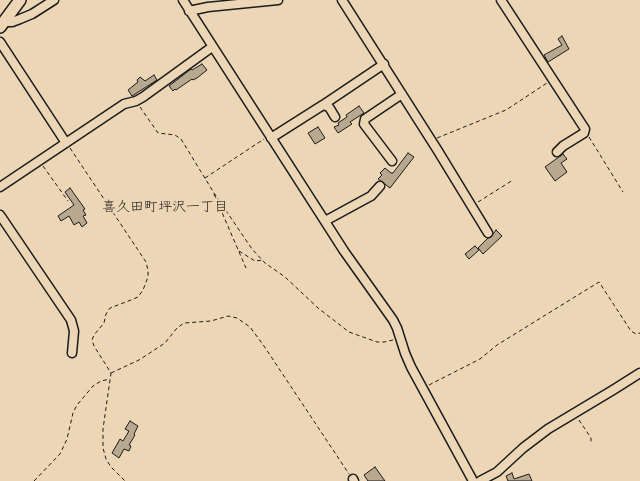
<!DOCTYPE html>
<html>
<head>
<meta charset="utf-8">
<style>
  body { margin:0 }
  canvas { display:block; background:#ecd6b5 }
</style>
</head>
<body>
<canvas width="640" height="481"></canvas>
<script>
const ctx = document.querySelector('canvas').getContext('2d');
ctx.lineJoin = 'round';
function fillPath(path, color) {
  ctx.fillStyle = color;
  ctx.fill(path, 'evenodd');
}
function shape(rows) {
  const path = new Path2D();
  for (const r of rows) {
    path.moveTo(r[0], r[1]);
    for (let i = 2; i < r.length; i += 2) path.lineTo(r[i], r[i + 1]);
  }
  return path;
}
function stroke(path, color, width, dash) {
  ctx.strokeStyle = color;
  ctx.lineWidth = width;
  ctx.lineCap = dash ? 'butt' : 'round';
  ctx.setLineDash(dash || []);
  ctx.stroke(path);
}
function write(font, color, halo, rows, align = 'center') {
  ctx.font = font + ' "Comic Neue","Klee One",sans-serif';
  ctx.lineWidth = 4;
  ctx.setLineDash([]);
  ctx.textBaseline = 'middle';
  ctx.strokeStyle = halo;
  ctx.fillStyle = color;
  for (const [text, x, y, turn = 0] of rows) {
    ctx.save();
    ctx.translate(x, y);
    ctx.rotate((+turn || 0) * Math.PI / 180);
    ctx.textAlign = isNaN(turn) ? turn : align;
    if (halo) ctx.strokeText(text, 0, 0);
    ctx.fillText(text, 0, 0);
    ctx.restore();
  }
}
const building = shape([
  [562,36,569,49,548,62,544,55,562,45,558,39,562,36],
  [202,64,207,70,197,78,193,80,192,79,176,90,175,89,173,91,169,86,191,69,192,70,202,64],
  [154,75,157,80,132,96,128,90,138,82,137,80,140,77,145,81,154,75],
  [359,106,364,113,350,122,352,124,338,133,334,127,339,125,338,123,347,117,346,115,359,106],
  [318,127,325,138,315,144,308,133,318,127],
  [408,153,414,157,390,188,378,179,382,175,380,173,385,168,391,173,393,173,408,153],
  [563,154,567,159,561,163,567,172,555,181,545,167,563,154],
  [70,188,85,209,83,210,86,215,83,216,87,223,82,227,79,222,74,225,69,216,61,221,58,216,74,205,65,192,70,188],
  [496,230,502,236,483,254,478,248,488,238,491,237,496,230],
  [475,246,479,250,469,259,465,254,475,246],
  [130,421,138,426,134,434,135,435,129,445,131,446,129,451,124,449,119,458,112,453,120,439,123,441,129,431,125,429,130,421],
  [375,467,385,481,368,481,364,475,375,467],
  [512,473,514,479,529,474,532,481,508,481,506,476,512,473]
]);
fillPath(building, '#b8a88f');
stroke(building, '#1c1c1c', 1);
const minor = shape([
  [183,0,344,251,393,320,397,328,405,353,411,367,473,481],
  [342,0,438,151,488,233],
  [501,0,585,129,584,133,563,146,557,152],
  [189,11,208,7,278,0],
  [5,22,12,22,20,19,32,14,54,0],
  [0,42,66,143],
  [323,105,329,107,335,117],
  [271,138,323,105,384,64],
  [392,161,364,124,365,119,402,94],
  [0,187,124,104,136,101,143,97,212,47],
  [0,215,71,320,74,331,72,353],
  [325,221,371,196,380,186],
  [353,479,354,481],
  [480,481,497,472,523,448,548,429,613,390,640,373]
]);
const major = shape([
  [0,27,20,0]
]);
stroke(minor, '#1c1c1c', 11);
stroke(major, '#1c1c1c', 14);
stroke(shape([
  [140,107,158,133,175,135,181,139,214,193,252,249,265,263,285,277,318,308,349,332,377,342,384,342,393,340],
  [589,137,623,192],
  [437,138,506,110,547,83],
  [70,148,146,262,148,270,148,277,143,290,138,297,131,300,110,308,106,314,104,323,94,335,92,340,94,346,111,373,103,429,103,448,106,459,111,467,125,481],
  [43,166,68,201],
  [205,178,264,139],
  [214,194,246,268],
  [478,202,513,180],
  [239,251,255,261,263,260],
  [111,373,139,360,165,343,177,328,184,323,211,321,228,316,237,318,250,327,264,346,349,474],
  [429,385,480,359,497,345,599,282,631,331,636,334,640,333],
  [579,420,591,438,591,442],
  [34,481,60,454,67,439,73,413,77,405,93,386,101,381,110,379]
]), '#1c1c1c', 1, [4, 3]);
stroke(minor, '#ecd6b5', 8);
stroke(major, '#ecd6b5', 11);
write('14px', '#1c1c1c', '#ecd6b5', [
  ["喜久田町坪沢一丁目",165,207]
]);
</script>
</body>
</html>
